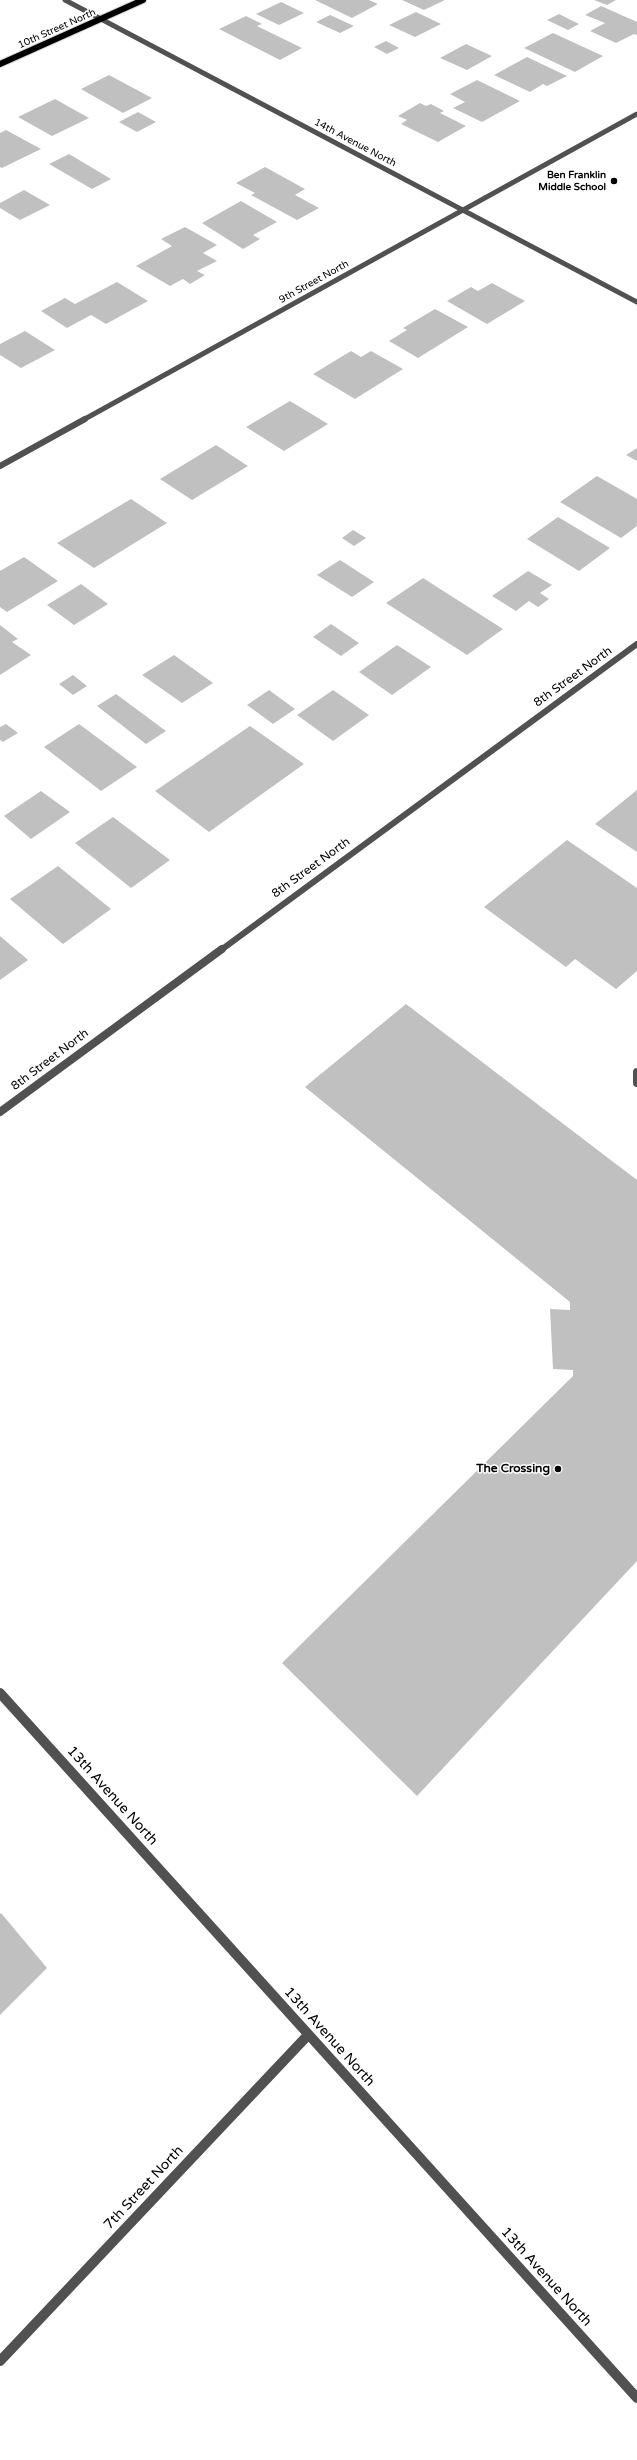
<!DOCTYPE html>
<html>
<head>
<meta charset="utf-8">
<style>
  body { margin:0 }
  canvas { display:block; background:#fff }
</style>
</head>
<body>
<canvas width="637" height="2460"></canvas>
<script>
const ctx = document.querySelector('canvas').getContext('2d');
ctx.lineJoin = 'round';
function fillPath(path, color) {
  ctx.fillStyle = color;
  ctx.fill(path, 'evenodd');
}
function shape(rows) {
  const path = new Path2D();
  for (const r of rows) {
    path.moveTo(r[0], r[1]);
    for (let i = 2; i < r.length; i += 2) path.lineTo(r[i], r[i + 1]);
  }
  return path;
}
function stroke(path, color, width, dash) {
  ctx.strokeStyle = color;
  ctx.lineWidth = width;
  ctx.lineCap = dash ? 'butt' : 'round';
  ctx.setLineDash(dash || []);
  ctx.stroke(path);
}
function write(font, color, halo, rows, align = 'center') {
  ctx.font = font + ' "Varela Round",sans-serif';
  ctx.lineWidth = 3;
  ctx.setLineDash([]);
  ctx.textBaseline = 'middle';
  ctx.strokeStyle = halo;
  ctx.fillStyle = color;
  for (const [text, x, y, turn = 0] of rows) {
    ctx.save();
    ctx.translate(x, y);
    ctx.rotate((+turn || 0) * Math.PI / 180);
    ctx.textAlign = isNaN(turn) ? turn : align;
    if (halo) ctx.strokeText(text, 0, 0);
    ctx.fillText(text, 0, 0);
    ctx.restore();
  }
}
fillPath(shape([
  [315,0,369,0,378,4,352,18],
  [402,0,445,0,424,10],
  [594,0,616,0,607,5],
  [281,2,304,13,279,25,256,14],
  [601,6,637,22,637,35,634,34,616,43,590,31,605,23,585,15],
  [416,12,441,24,415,37,389,25],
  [559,14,579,24,568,30,547,20],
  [330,15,354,26,340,33,316,22],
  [246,16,262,24,257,26,302,48,280,60,219,29],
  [553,33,603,56,575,72,524,48],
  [386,41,399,48,387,54,374,47],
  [466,44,492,56,467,70,440,58],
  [527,57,567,76,547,86,543,84,530,92,494,75],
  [109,75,152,98,123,113,81,89],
  [477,80,520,101,482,122,453,108,465,102,450,94],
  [55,99,89,118,52,136,18,117],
  [420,103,426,106,431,104,444,111,440,113,466,126,438,142,401,124,407,120,398,116],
  [138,112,156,122,137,132,119,122],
  [6,130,41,149,2,168,0,167,0,133],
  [69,154,111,179,92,189,49,164],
  [265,167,305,189,295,195,319,208,297,220,251,195,255,193,236,183],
  [24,190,50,205,20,220,0,208,0,203],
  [241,201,277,222,253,235,260,239,243,249,202,223],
  [185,227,217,245,203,253,217,261,197,271,205,275,190,284,183,279,170,286,136,266,172,246,161,239],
  [117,282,148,301,106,324,91,315,67,328,41,311,65,298,75,304],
  [492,283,525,301,487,324,447,301,471,287,478,291],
  [435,309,468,327,418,358,389,341,407,330,403,328],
  [25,331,55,350,21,368,0,355,0,344],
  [351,351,361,357,371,351,403,369,355,399,313,374],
  [290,401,328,424,284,451,246,427],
  [216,445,248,466,192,500,160,479],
  [637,448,637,461,626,455],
  [597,476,637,499,637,526,621,538,560,502],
  [131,499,167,523,94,568,57,543],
  [558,517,610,548,579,571,527,539],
  [353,530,366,538,354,546,342,538],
  [24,557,58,581,7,612,0,607,0,571],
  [340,560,374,582,352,597,317,575],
  [528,571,552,585,540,593,549,599,538,607,529,601,516,611,492,596],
  [423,578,503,629,467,655,386,603],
  [81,584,108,604,74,625,47,605],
  [331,624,359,643,341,656,313,637],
  [0,625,18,639,12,642,31,655,0,675],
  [397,645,431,667,392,695,359,672],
  [174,655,213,683,182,703,142,675],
  [73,675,87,686,73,695,59,684],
  [269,690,295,709,273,724,247,705],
  [333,690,369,715,333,741,297,715],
  [116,694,166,731,146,744,97,706],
  [6,724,18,733,3,742,0,740,0,727],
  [79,724,137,767,101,791,44,747],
  [250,726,304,764,209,832,155,791],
  [637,790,637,852,595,824],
  [41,791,70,812,31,839,4,816],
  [113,817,170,860,131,888,75,843],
  [567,840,637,888,637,971,616,989,575,959,566,967,484,907],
  [58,866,111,909,63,944,10,899],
  [0,936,28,960,0,980],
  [406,1004,637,1180,637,1561,417,1796,282,1663,573,1376,573,1370,553,1369,550,1309,570,1310,570,1302,305,1087],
  [1,1913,47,1968,0,2015,0,1914]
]), '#c0c0c0');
const primary = shape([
  [0,64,143,0]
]);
stroke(primary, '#dbdbdb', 8);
stroke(shape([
  [65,0,637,302],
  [83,420,637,114]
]), '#515151', 5);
stroke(shape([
  [0,466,85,419],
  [221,950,637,644]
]), '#515151', 6);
stroke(shape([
  [637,1072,637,1083],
  [0,1112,222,949]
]), '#515151', 8);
stroke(shape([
  [0,1693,637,2398],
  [0,2361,308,2035]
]), '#515151', 10);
stroke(primary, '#000', 6);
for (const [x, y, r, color] of [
  [614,181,4,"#000"],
  [558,1469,4,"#000"]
]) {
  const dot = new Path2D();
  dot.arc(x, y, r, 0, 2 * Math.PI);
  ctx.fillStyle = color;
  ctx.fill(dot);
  stroke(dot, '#fff', 1.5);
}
write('10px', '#000', '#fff', [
  ["10th Street North",57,29,-24],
  ["14th Avenue North",355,143,28],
  ["9th Street North",314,282,-29]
]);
write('bold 10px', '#000', '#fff', [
  ["Ben Franklin",606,175],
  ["Middle School",606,187]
], 'right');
write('12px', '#000', '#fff', [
  ["8th Street North",573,677,-36],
  ["8th Street North",311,868,-36],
  ["8th Street North",50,1060,-37]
]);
write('bold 12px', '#000', '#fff', [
  ["The Crossing",550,1469]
], 'right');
write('14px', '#000', '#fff', [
  ["13th Avenue North",112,1796,48],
  ["13th Avenue North",329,2037,48],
  ["7th Street North",144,2188,-47],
  ["13th Avenue North",546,2277,48]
]);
</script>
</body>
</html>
